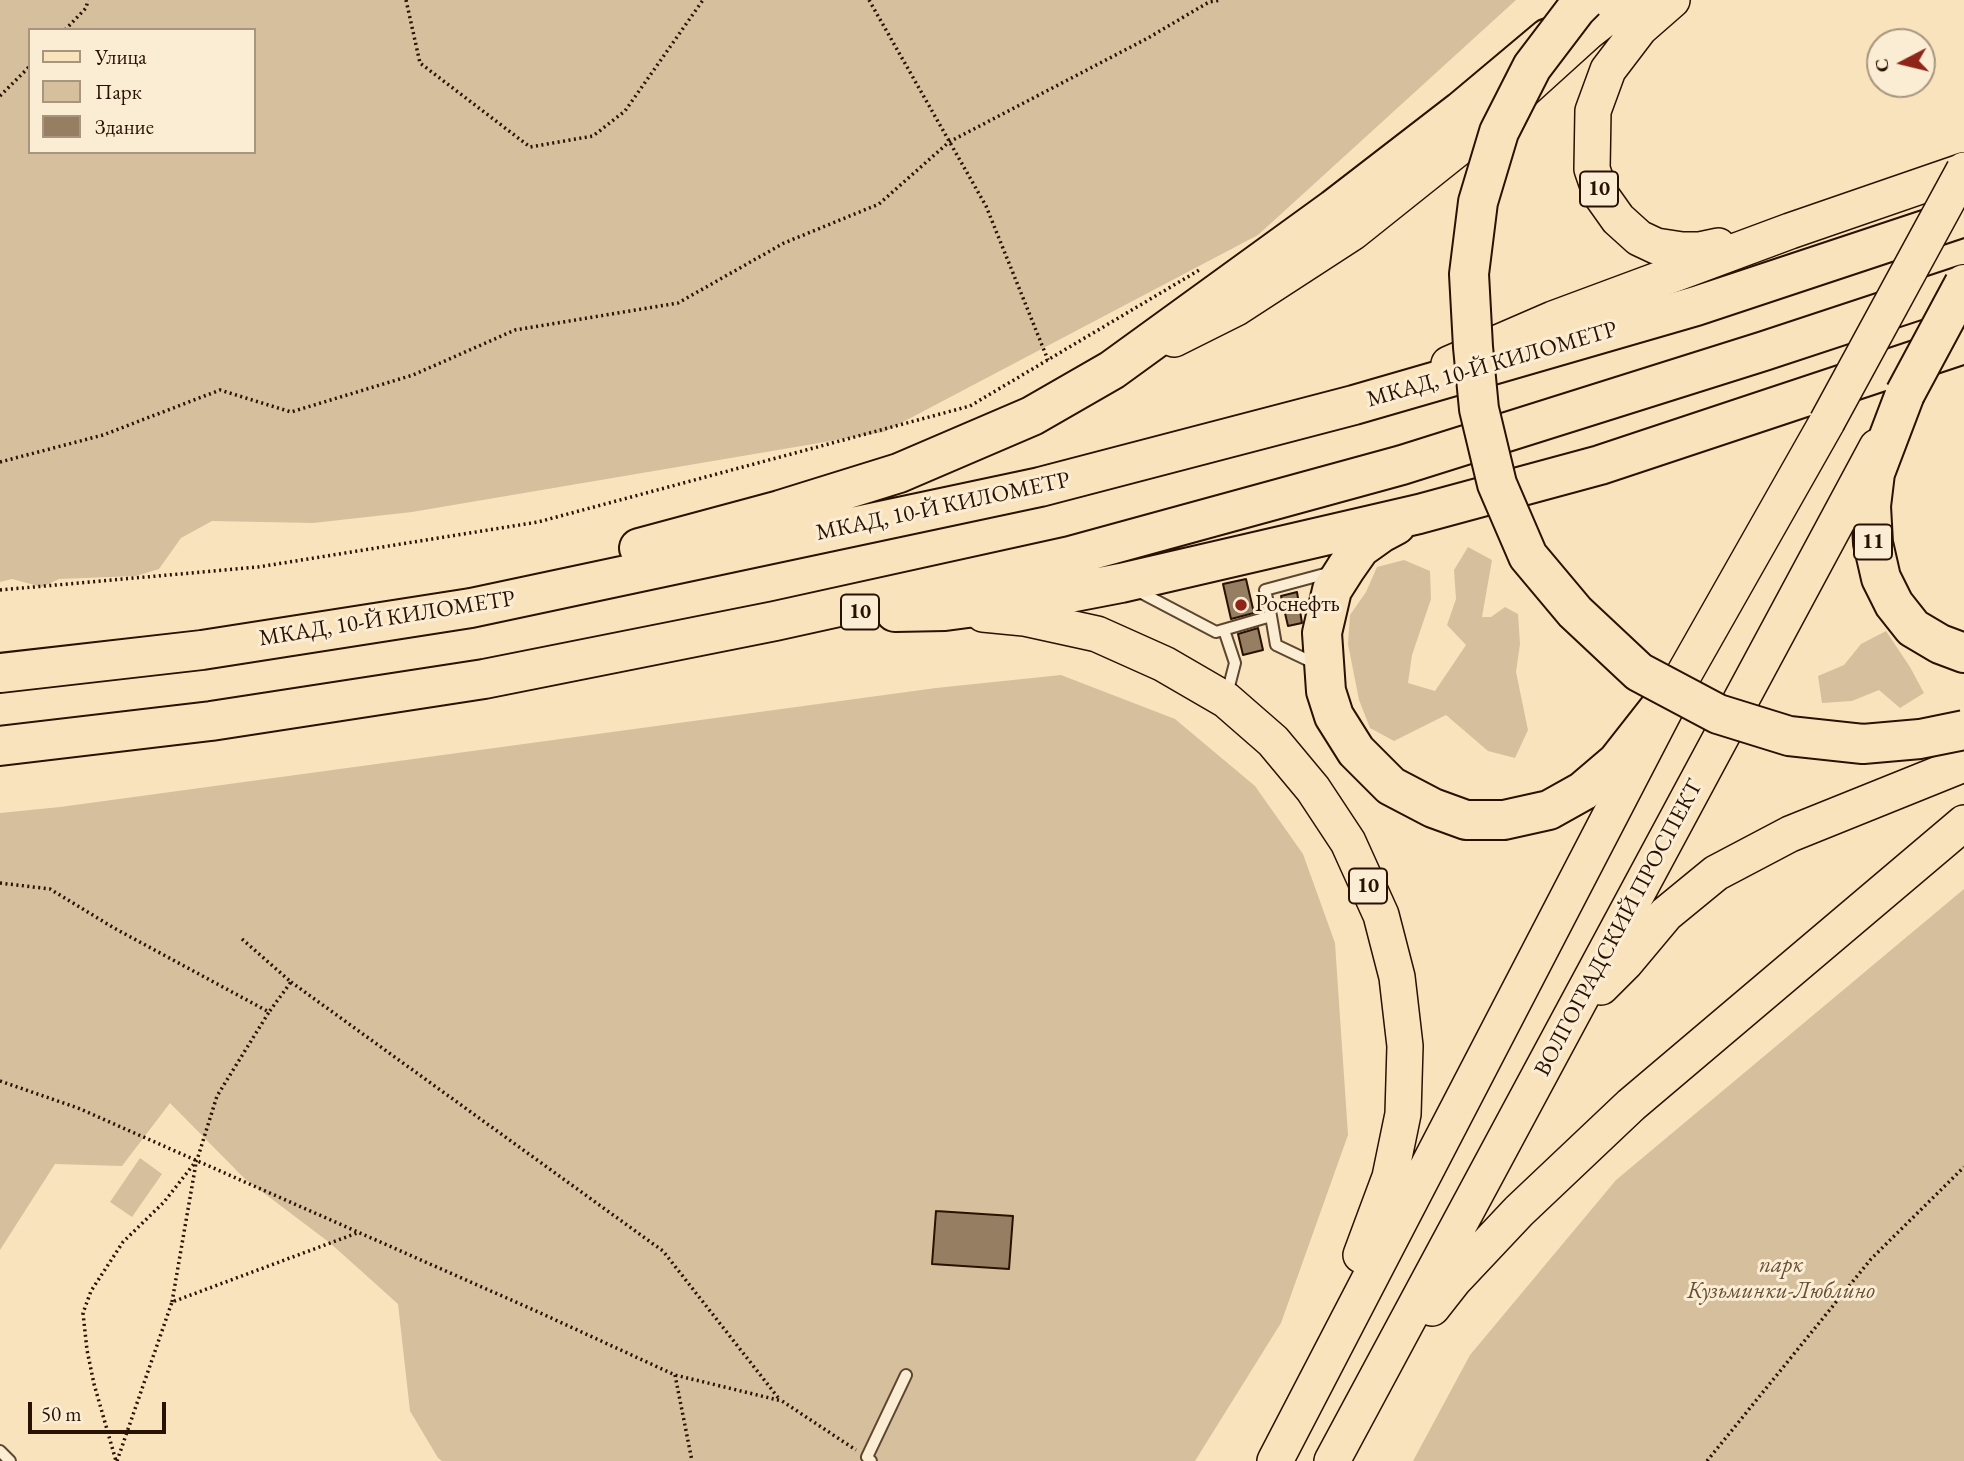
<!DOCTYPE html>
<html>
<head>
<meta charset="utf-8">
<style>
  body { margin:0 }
  #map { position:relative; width:1964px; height:1461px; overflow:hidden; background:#f9e3bd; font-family:"EB Garamond",serif }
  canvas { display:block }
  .legend { position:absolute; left:28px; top:28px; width:228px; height:126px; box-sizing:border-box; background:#fbedd4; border:2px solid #a7957f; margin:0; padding:9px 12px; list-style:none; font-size:21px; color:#291100 }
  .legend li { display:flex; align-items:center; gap:14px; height:35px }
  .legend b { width:35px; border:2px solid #a7957f }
  .north { position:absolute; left:1866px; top:28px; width:70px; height:70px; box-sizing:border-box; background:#fbedd4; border:2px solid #a7957f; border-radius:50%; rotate:263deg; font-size:19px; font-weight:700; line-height:28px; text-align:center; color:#291100 }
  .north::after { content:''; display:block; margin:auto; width:24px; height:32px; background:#8f2418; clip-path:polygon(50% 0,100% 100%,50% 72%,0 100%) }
  .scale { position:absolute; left:28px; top:1402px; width:138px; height:32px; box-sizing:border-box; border:4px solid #291100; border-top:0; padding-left:9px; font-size:21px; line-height:24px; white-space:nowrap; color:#291100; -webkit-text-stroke:5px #fbedd4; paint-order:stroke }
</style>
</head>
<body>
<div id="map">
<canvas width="1964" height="1461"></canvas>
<ul class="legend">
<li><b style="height:9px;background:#f9e3bd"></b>Улица</li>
<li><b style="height:19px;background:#d6bf9d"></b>Парк</li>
<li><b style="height:19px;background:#957e62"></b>Здание</li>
</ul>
<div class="north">С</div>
<div class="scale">50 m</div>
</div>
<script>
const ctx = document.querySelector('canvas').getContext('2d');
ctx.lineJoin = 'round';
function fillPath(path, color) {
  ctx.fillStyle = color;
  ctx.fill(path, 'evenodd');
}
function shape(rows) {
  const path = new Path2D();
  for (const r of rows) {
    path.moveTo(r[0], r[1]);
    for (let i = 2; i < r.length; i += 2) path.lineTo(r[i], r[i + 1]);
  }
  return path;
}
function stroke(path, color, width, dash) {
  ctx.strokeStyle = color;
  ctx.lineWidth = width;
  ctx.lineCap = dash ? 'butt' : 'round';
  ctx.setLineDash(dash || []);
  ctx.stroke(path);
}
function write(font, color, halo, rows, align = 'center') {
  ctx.font = font + ' "EB Garamond",serif';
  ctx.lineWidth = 6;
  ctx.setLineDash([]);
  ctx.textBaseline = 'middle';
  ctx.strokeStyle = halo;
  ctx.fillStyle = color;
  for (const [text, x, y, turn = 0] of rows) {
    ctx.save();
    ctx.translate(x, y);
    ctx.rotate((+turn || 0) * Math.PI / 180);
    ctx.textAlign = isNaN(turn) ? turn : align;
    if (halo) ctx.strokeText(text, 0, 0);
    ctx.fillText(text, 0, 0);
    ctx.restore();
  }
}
fillPath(shape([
  [0,0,1516,0,1258,235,884,432,412,512,313,523,212,521,181,538,159,569,136,576,59,579,42,587,12,579,0,582],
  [30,30,254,30,254,152,30,152],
  [1468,547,1492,560,1482,617,1491,617,1505,607,1518,614,1520,644,1516,672,1528,730,1515,758,1488,751,1446,715,1394,741,1370,728,1359,700,1348,644,1350,615,1366,592,1377,567,1404,560,1430,571,1431,599,1412,655,1408,683,1435,691,1466,645,1447,625,1456,599,1454,570],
  [1886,631,1910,667,1924,693,1900,708,1879,690,1852,701,1822,703,1818,676,1844,665,1861,644],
  [1061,675,1175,719,1255,786,1303,854,1335,943,1348,1135,1281,1323,1195,1461,442,1461,438,1458,410,1411,398,1304,330,1243,244,1178,170,1103,122,1166,55,1164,0,1250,0,813,60,807,936,688],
  [1964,889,1964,1461,1413,1461,1470,1355,1616,1180],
  [140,1158,162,1174,132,1217,110,1202]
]), '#d6bf9d');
const building = shape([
  [1246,579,1254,613,1231,619,1223,584,1246,579],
  [1297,592,1302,623,1288,626,1281,596,1297,592],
  [1258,628,1263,650,1243,655,1238,634,1258,628],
  [936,1211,1013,1216,1009,1269,932,1264,936,1211]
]);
fillPath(building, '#957e62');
stroke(building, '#291100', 2);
const lane = shape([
  [1136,590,1216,632,1271,616,1265,590,1332,572],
  [1271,616,1276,645,1316,664],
  [1224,630,1235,663,1227,694],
  [0,1451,10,1461],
  [871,1461,867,1457,906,1375]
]);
const primary = shape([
  [1672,0,1640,28,1608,70,1593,111,1592,169,1601,195,1618,219,1639,238,1656,246,1682,250,1699,250,1718,246],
  [1174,339,1236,308,1353,232,1472,137,1588,32,1629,0],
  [1449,364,1553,319,1790,231,1964,171],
  [983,614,1024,618,1097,634,1164,664,1226,700,1273,741,1313,789,1348,842,1381,915,1397,977,1405,1046,1403,1114,1390,1177,1361,1255],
  [1601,987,1625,963,1666,914,1716,873,1790,834,1964,764],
  [1432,1308,1454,1280,1519,1211,1631,1105,1964,823],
  [1275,1461,1679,683,1827,422],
  [1332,1461,1877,447]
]);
const highway = shape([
  [1905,394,1875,473,1871,506,1873,543,1881,578,1894,604,1913,628,1940,644,1964,653],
  [1396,525,1381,533,1360,548,1346,568,1332,590,1322,633,1326,691,1334,716,1356,751,1391,786,1433,808,1466,820,1504,820,1549,810,1583,791,1617,762,1679,683],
  [639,548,780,510,899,473,1032,416,1112,370,1334,209,1461,111,1548,38],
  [895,612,945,611,1043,598,1121,583,1419,514,1600,465,1964,344],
  [0,673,202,650,471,608,1040,487,1354,405,1696,306,1964,217],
  [0,746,211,721,484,679,775,621,1070,556,1402,465,1764,351,1964,285]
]);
stroke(lane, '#5d462f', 14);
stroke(primary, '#291100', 38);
stroke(highway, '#291100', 42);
stroke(shape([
  [406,0,420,63,530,147,593,136,625,111,703,0],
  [869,0,986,206,1048,360],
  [65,30,86,8,88,0],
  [0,96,30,66],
  [0,462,103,435,220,390,291,412,413,375,515,330,678,303,784,243,879,204,949,142,1148,38,1209,2,1221,0],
  [0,590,258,567,538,522,970,406,1201,269],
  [0,883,50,889,114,928,269,1012,217,1096,197,1160,164,1202,123,1242,91,1291,83,1313,87,1350,94,1384,116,1461],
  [242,939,291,982,269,1012],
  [291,982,663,1251,780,1400],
  [0,1081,78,1108,536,1311,675,1375,782,1401,856,1450],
  [172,1302,196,1163],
  [675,1375,692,1461],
  [117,1461,172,1302,357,1233],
  [1707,1461,1871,1259,1964,1167]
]), '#291100', 3.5, [2, 3.5]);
stroke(lane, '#fbedd4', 10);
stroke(primary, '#f9e3bd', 35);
stroke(highway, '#f9e3bd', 38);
const primaryBridge = shape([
  [1827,422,1964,170]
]);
const highwayBridge = shape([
  [1585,0,1576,9,1532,67,1499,132,1478,202,1469,274,1473,347,1479,409,1497,484,1528,556,1575,612,1639,672,1718,714,1789,736,1863,744,1920,739,1964,730],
  [1905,394,1964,284]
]);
stroke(primaryBridge, '#291100', 38, []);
stroke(highwayBridge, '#291100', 42, []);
stroke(primaryBridge, '#f9e3bd', 35);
stroke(highwayBridge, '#f9e3bd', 38);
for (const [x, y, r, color] of [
  [1241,605,7,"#8f2418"]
]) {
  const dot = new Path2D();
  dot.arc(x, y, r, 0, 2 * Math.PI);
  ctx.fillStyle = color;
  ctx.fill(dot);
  stroke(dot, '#fbedd4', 2.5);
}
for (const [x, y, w] of [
  [1599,189,38],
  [1873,542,38],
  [860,612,38],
  [1368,886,38]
]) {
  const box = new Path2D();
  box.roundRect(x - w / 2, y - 17.5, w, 35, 5);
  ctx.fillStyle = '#fbedd4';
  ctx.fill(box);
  stroke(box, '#291100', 2);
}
write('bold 21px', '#291100', null, [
  ["10",1599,189],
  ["11",1873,542],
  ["10",860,612],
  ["10",1368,886]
]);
write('23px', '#291100', '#fbedd4', [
  ["МКАД, 10-Й КИЛОМЕТР",1492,365,-16],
  ["МКАД, 10-Й КИЛОМЕТР",943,507,-12],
  ["МКАД, 10-Й КИЛОМЕТР",387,619,-9],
  ["ВОЛГОГРАДСКИЙ ПРОСПЕКТ",1619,928,-62]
]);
write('23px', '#291100', '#fbedd4', [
  ["Роснефть",1255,605]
], 'left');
write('italic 23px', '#664e37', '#fbedd4', [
  ["парк",1781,1266],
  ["Кузьминки-Люблино",1781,1292]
]);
</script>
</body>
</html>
